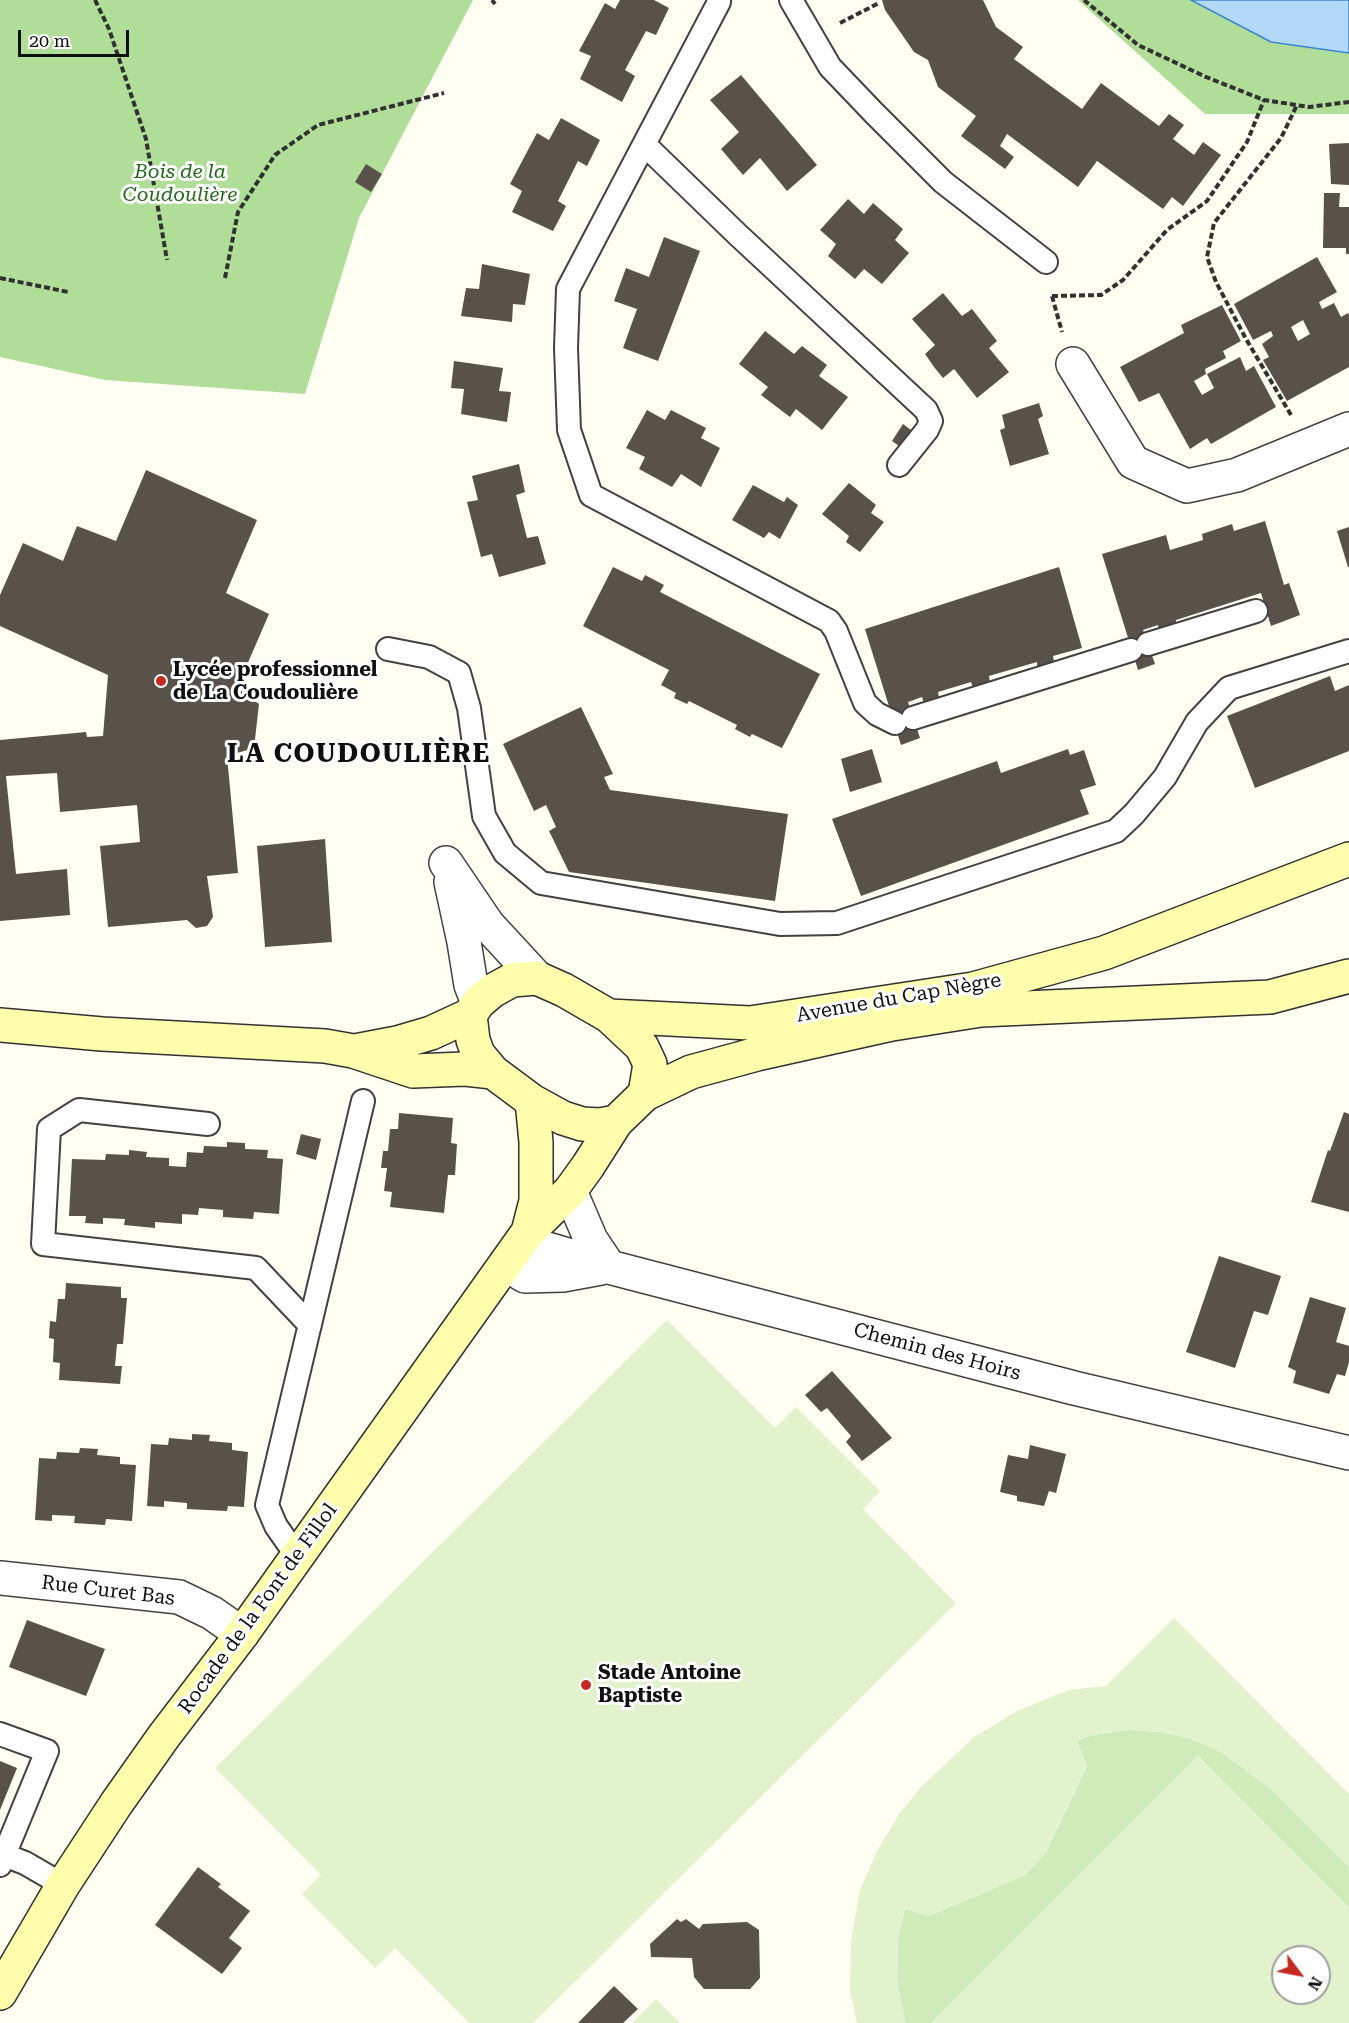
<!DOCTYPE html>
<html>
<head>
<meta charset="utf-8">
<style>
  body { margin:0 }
  #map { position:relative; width:1349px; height:2023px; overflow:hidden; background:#fffef2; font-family:"Roboto Serif",serif }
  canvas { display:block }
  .north { position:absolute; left:1271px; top:1945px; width:60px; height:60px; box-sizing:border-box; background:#fff; border:2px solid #9f9f9f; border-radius:50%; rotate:122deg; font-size:16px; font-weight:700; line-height:24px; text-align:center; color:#0f0f0f }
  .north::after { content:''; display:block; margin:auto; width:21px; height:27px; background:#c52a22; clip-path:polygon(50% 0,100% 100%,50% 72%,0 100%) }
  .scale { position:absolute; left:18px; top:30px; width:111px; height:27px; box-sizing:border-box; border:3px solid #0f0f0f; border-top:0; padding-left:8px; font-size:18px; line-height:21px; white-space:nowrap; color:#0f0f0f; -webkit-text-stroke:4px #fff; paint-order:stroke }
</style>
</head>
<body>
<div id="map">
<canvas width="1349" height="2023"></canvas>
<div class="north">N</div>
<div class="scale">20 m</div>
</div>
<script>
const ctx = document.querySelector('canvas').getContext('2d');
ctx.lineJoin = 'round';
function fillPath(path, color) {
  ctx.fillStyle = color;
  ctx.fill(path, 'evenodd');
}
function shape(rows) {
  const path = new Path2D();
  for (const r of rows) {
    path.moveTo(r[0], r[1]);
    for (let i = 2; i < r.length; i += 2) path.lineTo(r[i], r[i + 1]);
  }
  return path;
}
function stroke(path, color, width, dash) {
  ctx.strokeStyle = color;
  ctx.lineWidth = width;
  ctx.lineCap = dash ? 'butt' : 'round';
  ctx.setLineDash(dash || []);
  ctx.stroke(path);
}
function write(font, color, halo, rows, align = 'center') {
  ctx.font = font + ' "Roboto Serif",serif';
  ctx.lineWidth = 6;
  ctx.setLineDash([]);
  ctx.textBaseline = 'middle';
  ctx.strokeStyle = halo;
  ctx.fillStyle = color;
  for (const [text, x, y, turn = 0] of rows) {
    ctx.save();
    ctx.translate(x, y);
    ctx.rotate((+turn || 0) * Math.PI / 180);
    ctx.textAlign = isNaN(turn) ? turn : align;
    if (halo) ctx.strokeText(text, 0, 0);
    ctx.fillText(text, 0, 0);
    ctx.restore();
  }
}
fillPath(shape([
  [1129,1730,1162,1732,1191,1739,1223,1753,1272,1790,1349,1867,1349,1908,1198,1756,931,2023,905,2023,897,1979,898,1938,905,1909,929,1916,1025,1875,1045,1854,1087,1766,1077,1741,1092,1735]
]), '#ceebb9');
fillPath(shape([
  [0,0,473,0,359,218,305,394,105,380,0,357],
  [1078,0,1191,0,1271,42,1349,53,1349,114,1205,114]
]), '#b0dd98');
fillPath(shape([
  [667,1320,775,1428,796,1407,880,1491,863,1509,956,1603,533,2023,469,2023,395,1948,375,1968,302,1894,321,1875,215,1768],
  [1174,1618,1349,1794,1349,1867,1272,1790,1223,1753,1191,1739,1162,1732,1129,1730,1092,1735,1077,1741,1087,1765,1045,1854,1025,1875,929,1916,905,1909,898,1938,897,1979,905,2023,857,2023,850,1991,851,1941,860,1890,878,1849,900,1813,920,1788,973,1738,1019,1710,1069,1690,1106,1686],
  [1198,1756,1349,1908,1349,2023,931,2023],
  [1283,1957,1319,1957,1319,1993,1283,1993],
  [656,1999,680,2023,632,2023]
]), '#e1f2cc');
const water = shape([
  [1191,0,1349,0,1349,53,1271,42,1191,0]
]);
fillPath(water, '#b4d8f8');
stroke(water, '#3986d2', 1.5);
fillPath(shape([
  [620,0,654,0,669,8,656,35,646,31,625,70,635,76,622,102,580,79,591,56,579,51,605,3,615,9],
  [882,0,983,0,996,27,1023,47,1014,59,1082,109,1101,83,1159,126,1169,114,1184,125,1173,139,1194,155,1203,142,1221,155,1183,206,1172,197,1163,209,1097,161,1078,187,1007,134,1000,146,1014,157,1005,169,961,136,976,116,938,87,928,60,914,52,885,10],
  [741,75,817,165,787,191,760,158,743,175,721,149,739,132,710,100],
  [561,118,600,140,587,166,578,161,558,201,566,206,553,231,512,212,522,191,510,184,537,133,549,140],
  [1349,143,1349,185,1331,184,1329,144],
  [366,164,382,174,371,192,355,182],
  [1324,193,1340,193,1339,207,1349,207,1349,254,1346,254,1346,248,1323,248],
  [848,199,864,214,873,203,903,229,895,240,909,253,882,284,864,269,855,279,828,256,836,244,820,230],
  [664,237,700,251,658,361,623,348,637,309,614,301,626,268,649,277],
  [1317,257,1337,292,1319,302,1322,309,1334,303,1341,317,1348,313,1349,315,1349,367,1287,401,1263,360,1269,357,1262,344,1273,336,1271,331,1253,340,1234,304],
  [1303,320,1310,334,1298,341,1291,327],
  [482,264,530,274,525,305,513,304,512,322,461,316,466,288,479,289],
  [943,293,962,316,972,309,997,341,989,348,1009,372,977,398,954,369,943,378,934,367,925,354,935,345,912,319],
  [1222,305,1241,341,1223,351,1226,358,1205,369,1206,374,1194,381,1202,395,1214,388,1207,374,1240,357,1246,371,1254,366,1276,407,1211,444,1207,438,1190,449,1159,393,1139,402,1120,367,1184,333,1181,325],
  [765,331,794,354,802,346,827,365,819,376,848,397,822,430,796,409,790,417,761,395,768,387,739,364],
  [454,361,503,368,499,391,511,392,507,422,461,414,464,389,451,388],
  [1039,403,1043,416,1038,419,1049,454,1010,466,1000,430,1005,428,1002,415],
  [647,410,665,420,671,410,706,428,701,438,720,448,701,487,681,474,672,487,639,469,645,457,626,448],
  [903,424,911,430,899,446,892,441],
  [519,464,525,492,516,495,527,538,538,536,546,564,499,577,492,554,481,557,467,502,478,500,472,476],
  [146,470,257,520,226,593,269,614,237,688,259,704,254,748,227,756,238,873,207,876,213,917,207,926,196,928,187,920,108,927,100,846,140,842,137,805,60,812,57,773,6,776,16,874,67,869,70,915,0,921,0,740,86,732,87,737,103,736,108,675,0,626,0,595,23,543,63,561,77,526,116,541],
  [849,483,876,505,871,513,884,522,860,552,846,542,849,536,822,514],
  [753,485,784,502,787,497,798,505,780,539,769,532,764,538,732,520],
  [1265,521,1284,585,1289,583,1300,615,1271,626,1261,593,1176,620,1176,625,1159,630,1158,625,1143,630,1155,664,1138,670,1102,554,1166,535,1170,550,1203,540,1202,534,1232,524,1234,531],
  [1349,527,1349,567,1348,567,1337,531],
  [613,567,642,581,645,575,664,585,660,592,820,674,782,748,752,734,750,737,735,729,737,725,689,701,687,704,674,698,676,693,661,685,669,670,583,626],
  [1059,567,1082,648,1053,656,1054,662,1037,667,1037,662,989,676,990,683,973,688,971,682,938,692,939,698,924,703,922,697,908,702,920,738,901,745,865,629],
  [1330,676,1335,691,1349,685,1349,751,1255,788,1227,716],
  [581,707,613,774,604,777,610,790,788,814,775,901,569,872,549,831,556,827,546,805,534,811,503,744],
  [872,749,882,782,850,792,841,759],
  [1068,749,1070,755,1084,750,1096,785,1080,790,1089,814,861,896,832,819,997,761,1001,773],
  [325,839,332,942,265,947,257,846],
  [1344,1112,1349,1114,1349,1212,1311,1202,1328,1150,1330,1151],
  [399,1113,453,1118,451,1143,457,1144,455,1175,448,1175,444,1213,390,1207,392,1192,384,1191,387,1168,381,1168,383,1151,388,1151,390,1129,398,1129],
  [301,1134,321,1139,316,1160,296,1154],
  [227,1142,245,1143,245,1149,268,1150,267,1158,283,1159,279,1214,254,1212,253,1219,223,1217,223,1210,199,1208,198,1215,182,1214,182,1224,155,1222,155,1228,124,1225,125,1219,103,1218,103,1224,85,1223,86,1216,69,1216,72,1159,105,1160,106,1154,129,1155,129,1150,147,1152,146,1157,169,1158,169,1166,186,1167,187,1152,203,1153,204,1146,227,1147],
  [1219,1256,1281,1276,1268,1315,1254,1311,1235,1368,1186,1352],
  [66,1283,121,1287,121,1298,127,1298,123,1344,117,1344,115,1366,122,1366,120,1384,59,1380,60,1363,53,1362,54,1339,49,1338,50,1321,56,1322,58,1299,65,1299],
  [1310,1297,1346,1308,1336,1342,1349,1346,1349,1362,1345,1376,1337,1374,1329,1394,1293,1383,1296,1371,1288,1367],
  [832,1371,892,1438,862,1461,846,1442,851,1436,827,1408,821,1412,805,1395],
  [192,1434,210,1435,209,1441,232,1443,232,1450,248,1452,244,1507,228,1506,227,1511,187,1509,187,1503,164,1501,164,1507,147,1506,151,1444,168,1445,169,1438,192,1440],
  [1030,1445,1066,1454,1056,1493,1049,1491,1044,1506,1017,1501,1017,1496,1000,1492,1008,1455,1028,1459],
  [80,1448,98,1449,97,1455,120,1457,120,1464,136,1465,132,1521,106,1519,105,1525,74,1523,75,1516,52,1515,52,1521,35,1520,39,1458,56,1459,57,1452,79,1453],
  [27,1620,105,1649,86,1696,9,1667],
  [0,1761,17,1768,0,1810],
  [198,1867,221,1884,218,1887,250,1911,229,1938,242,1948,222,1974,155,1925],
  [677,1919,681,1922,686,1919,699,1929,703,1924,747,1922,759,1930,760,1978,750,1989,704,1989,694,1977,692,1958,651,1957,650,1944],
  [614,1986,638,2009,623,2023,578,2023]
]), '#59524b');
const lane = shape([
  [719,0,719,2,568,289,566,348,569,430,591,495,829,621,836,631,865,703,877,714,895,723],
  [791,0,830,67,874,113,943,182,1046,262],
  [645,145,737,234,926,410,931,421,927,430,899,465],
  [1148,644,1256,611],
  [388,649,429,657,459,673,469,708,484,816,505,853,541,883,780,924,837,923,1116,831,1134,814,1165,777,1197,722,1229,688,1349,651],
  [913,718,1131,650],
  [208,1124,79,1110,49,1129,43,1244,256,1268,310,1325],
  [297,1556,276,1526,267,1505,363,1101],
  [0,1734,47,1751,0,1865],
  [4,1855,25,1863,63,1885]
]);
const street = shape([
  [1073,364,1133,462,1187,486,1237,475,1349,429],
  [446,863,488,925,537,978],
  [451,882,464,942,471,985,478,1003],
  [570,1191,591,1240,609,1267],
  [521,1244,544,1248,609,1267,1074,1388,1349,1453],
  [506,1264,525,1276,563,1275,601,1268],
  [0,1578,179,1597,212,1613,242,1634]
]);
const secondary = shape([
  [537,978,564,990,609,1016,642,1047,650,1064,645,1094,616,1122,600,1125,582,1124,563,1118,532,1101,493,1072,478,1054,473,1040,470,1015,478,1003,492,991,512,980,537,978],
  [609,1016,750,1023,973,989,1104,953,1349,859],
  [0,1025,102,1034,325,1046,353,1051,413,1071,465,1069,493,1072],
  [355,1051,397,1043,431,1033,470,1015],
  [645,1094,691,1072,757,1054,892,1024,981,1010,1270,997,1349,976],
  [528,1232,536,1201,536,1142,532,1101],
  [0,1993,63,1885,116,1804,164,1736,242,1634,528,1232,570,1191,588,1166,616,1122]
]);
stroke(lane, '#424242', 26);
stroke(street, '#424242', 36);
stroke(secondary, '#313131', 36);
stroke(shape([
  [95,0,109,29,146,139,167,260],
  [492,0,495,4],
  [1084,0,1138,45,1206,77,1264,100,1309,107,1349,102],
  [840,23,879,3],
  [0,278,68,292],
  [225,278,238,212,275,155,318,125,444,93],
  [1052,296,1101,295,1123,280,1167,230,1207,201,1247,142,1264,100],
  [1052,296,1062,332],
  [1291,415,1246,339,1216,282,1207,257,1214,223,1281,138,1297,105]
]), '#313131', 4, [6, 3]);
stroke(lane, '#fff', 22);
stroke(street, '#fff', 33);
stroke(secondary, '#fffead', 33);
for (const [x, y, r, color] of [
  [161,681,6,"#c52a22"],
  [586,1685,6,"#c52a22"]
]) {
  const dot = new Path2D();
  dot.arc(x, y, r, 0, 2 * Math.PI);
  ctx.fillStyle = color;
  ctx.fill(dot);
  stroke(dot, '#fff', 2);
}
write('italic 20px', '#256a1c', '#fff', [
  ["Bois de la",180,172],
  ["Coudoulière",180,195]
]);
write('bold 20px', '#0f0f0f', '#fff', [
  ["Lycée professionnel",173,670],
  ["de La Coudoulière",173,693],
  ["Stade Antoine",598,1673],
  ["Baptiste",598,1696]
], 'left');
write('20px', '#0f0f0f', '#fff', [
  ["Avenue du Cap Nègre",899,998,-10],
  ["Chemin des Hoirs",937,1352,15],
  ["Rue Curet Bas",108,1591,7],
  ["Rocade de la Font de Fillol",258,1609,-54]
]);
ctx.letterSpacing = '1.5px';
write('bold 26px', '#0f0f0f', '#fff', [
  ["LA COUDOULIÈRE",359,754]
]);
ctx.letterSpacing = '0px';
</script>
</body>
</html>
